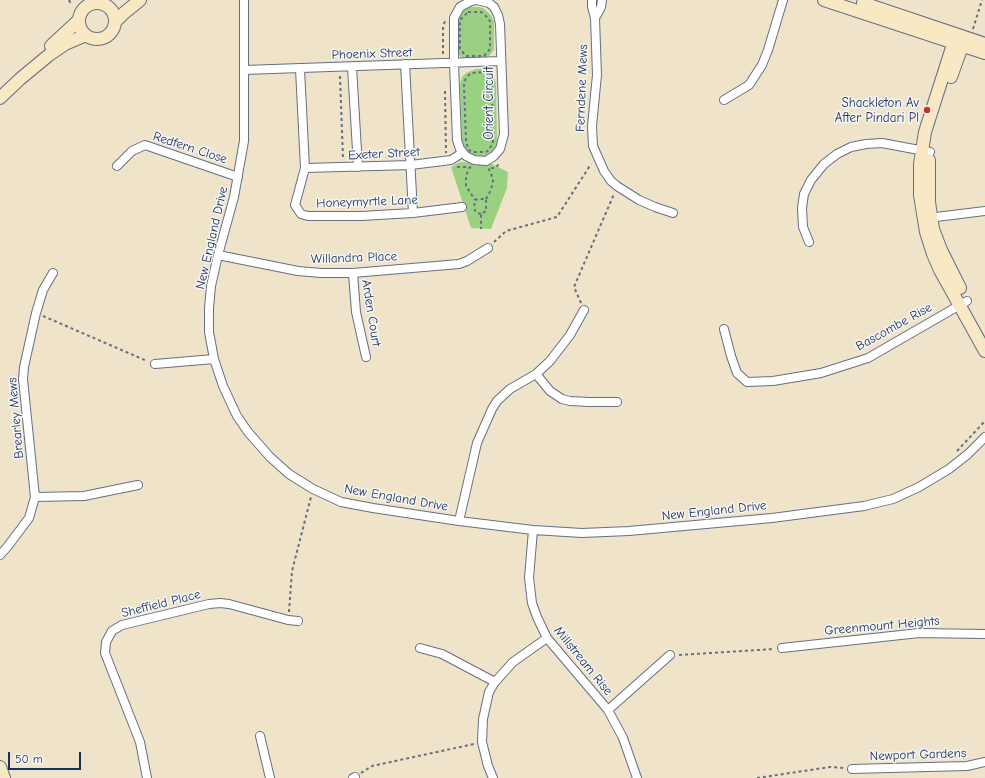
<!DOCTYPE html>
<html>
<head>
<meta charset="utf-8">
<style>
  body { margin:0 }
  #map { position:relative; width:985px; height:778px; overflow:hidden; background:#efe4c9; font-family:"Comic Neue",sans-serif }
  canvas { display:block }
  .scale { position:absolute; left:8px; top:752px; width:73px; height:18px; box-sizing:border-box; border:2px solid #1b2f5e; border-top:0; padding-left:5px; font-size:12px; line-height:14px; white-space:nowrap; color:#1b2f5e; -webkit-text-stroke:3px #f6f6f2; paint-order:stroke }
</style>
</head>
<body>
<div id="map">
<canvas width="985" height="778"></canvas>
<div class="scale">50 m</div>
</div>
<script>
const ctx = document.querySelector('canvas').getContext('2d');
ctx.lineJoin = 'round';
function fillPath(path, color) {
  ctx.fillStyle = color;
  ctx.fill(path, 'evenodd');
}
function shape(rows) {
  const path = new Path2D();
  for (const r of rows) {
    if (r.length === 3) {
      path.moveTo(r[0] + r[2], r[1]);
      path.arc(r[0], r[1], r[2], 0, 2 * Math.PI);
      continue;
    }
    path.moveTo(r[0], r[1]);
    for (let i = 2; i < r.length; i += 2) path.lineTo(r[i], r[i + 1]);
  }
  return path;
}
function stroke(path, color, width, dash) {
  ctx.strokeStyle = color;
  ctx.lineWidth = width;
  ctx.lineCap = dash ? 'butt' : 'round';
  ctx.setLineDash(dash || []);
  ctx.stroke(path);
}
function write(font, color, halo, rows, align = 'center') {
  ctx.font = font + ' "Comic Neue",sans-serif';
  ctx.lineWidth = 3;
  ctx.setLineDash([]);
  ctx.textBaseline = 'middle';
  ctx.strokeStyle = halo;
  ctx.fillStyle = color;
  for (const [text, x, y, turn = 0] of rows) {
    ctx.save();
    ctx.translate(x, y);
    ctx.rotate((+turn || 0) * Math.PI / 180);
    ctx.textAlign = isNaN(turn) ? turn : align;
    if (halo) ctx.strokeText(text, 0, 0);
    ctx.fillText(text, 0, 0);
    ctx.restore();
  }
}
fillPath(shape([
  [470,7,479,7,483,8,491,15,494,22,494,50,488,57,484,59,465,59,460,56,457,51,457,18,461,12],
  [476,69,484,69,491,72,496,82,497,142,495,148,492,152,484,156,470,155,462,146,460,84,462,77,466,73],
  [460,162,492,164,508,172,507,188,491,229,471,228,451,167]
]), '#9ad082');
const street = shape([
  [244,0,244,141,234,197,218,255,211,286,209,308,209,332,214,359,223,386,237,416,248,432,270,457,289,474,313,489,341,502,373,508,459,521,533,530,582,533,629,531,772,518,864,506,893,499,919,487,949,469,968,454,985,437],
  [477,0,489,3,494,7,498,15,500,24,504,134,500,149,494,156,486,161,474,160,466,156,460,149,457,140,454,63,454,18,460,7,471,1,477,0],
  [592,0,592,7,595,18,597,75,592,126,593,146,604,171,611,181,617,186,639,200,655,207,673,213],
  [595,18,601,7,602,0],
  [405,64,413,213],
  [352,67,358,167],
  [300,69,305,168,295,205,301,214,308,216,361,216,413,213,462,207],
  [244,70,501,61],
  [724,100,749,85,762,65,768,50,783,0],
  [117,166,132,151,145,145,238,177],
  [305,168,411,165,451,160,462,153],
  [928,218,985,211],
  [809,242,803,227,802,208,804,194,811,180,824,164,837,154,851,147,866,144,882,143,930,152],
  [218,255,298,271,321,273,353,273,459,264,467,261,488,248],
  [353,273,356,312,366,357],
  [724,329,731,356,737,373,747,382,773,381,821,373,868,358,967,301],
  [155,364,214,359],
  [536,374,550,391,562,399,570,401,589,402,617,402],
  [35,497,84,496,138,485],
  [459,521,477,443,492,409,497,401,510,389,536,374,550,361,570,335,584,310],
  [533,530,529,578,532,603,537,617,547,638,608,710,623,738,637,778],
  [0,555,8,546,29,518,35,497,23,379,24,367,36,313,43,290,53,273],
  [420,648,442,654,495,682],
  [782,648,919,633,985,634],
  [608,710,670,655],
  [260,736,270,778],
  [852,769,967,766,985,762],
  [147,778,140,742,105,653,106,642,112,631,122,625,209,604,220,603,229,604,288,620,298,621],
  [353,778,355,777],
  [493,778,488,766,482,742,483,719,489,692,495,682,513,662,547,638]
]);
const secondary = shape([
  [824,0,985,53],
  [97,21,18],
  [863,3,985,44],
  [116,21,124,13,140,0],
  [956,35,925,132,920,164,920,195,926,232,933,254,940,270,985,351],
  [51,46,79,20],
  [951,77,965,38],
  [0,98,20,79,49,55,65,44,86,35],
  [929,160,929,202,933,229,941,250,960,288],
  [0,767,4,778]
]);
stroke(street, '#656e83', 10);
stroke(secondary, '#656e83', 14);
stroke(shape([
  [69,0,71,4],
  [468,12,481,12,487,17,490,21,490,49,484,56,466,56,460,49,460,20,468,12],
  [973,29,982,0],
  [443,54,443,27,445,21],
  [484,72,489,74,492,80,493,143,489,150,486,152,472,152,468,149,466,141,464,84,466,78,471,73,484,72],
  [340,76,343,159],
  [445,91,446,153],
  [457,167,468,167],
  [471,167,469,168,466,176,466,186,475,200],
  [491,168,495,168,499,164],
  [486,199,491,190,493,181,491,173,488,168],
  [481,214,477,213,474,209,475,200,478,199,486,199,486,211,481,214,481,229],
  [494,242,506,231,557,217,591,164],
  [581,303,574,287,614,194],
  [43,316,147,361],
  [957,451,985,421],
  [289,612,292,571,311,497],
  [679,655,774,649],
  [361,773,372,766,474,744],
  [757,778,830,767,845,768]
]), '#656e83', 2, [3, 3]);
stroke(street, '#fff', 8);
stroke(secondary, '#f8e8c3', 12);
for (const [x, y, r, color] of [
  [927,110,4,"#c8321e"]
]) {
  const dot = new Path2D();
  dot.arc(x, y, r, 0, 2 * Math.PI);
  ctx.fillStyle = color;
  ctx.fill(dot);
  stroke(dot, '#f6f6f2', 1.5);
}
write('13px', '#1b2f5e', '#f6f6f2', [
  ["Phoenix Street",372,54,-2],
  ["Ferndene Mews",582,88,-88],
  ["Orient Circuit",489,103,-90],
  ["Redfern Close",190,148,18],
  ["Exeter Street",384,154,-3],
  ["Honeymyrtle Lane",367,202,-2],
  ["New England Drive",212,238,-77],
  ["Willandra Place",354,258,-2],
  ["Arden Court",371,313,81],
  ["Bascombe Rise",894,327,-29],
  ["Brearley Mews",16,418,-95],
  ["New England Drive",396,498,10],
  ["New England Drive",714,511,-6],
  ["Sheffield Place",161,604,-14],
  ["Greenmount Heights",882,626,-5],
  ["Millstream Rise",583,661,51],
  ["Newport Gardens",918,755,-2]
]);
write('13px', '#1b2f5e', '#f6f6f2', [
  ["Shackleton Av",919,103],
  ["After Pindari Pl",919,118]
], 'right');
</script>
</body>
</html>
